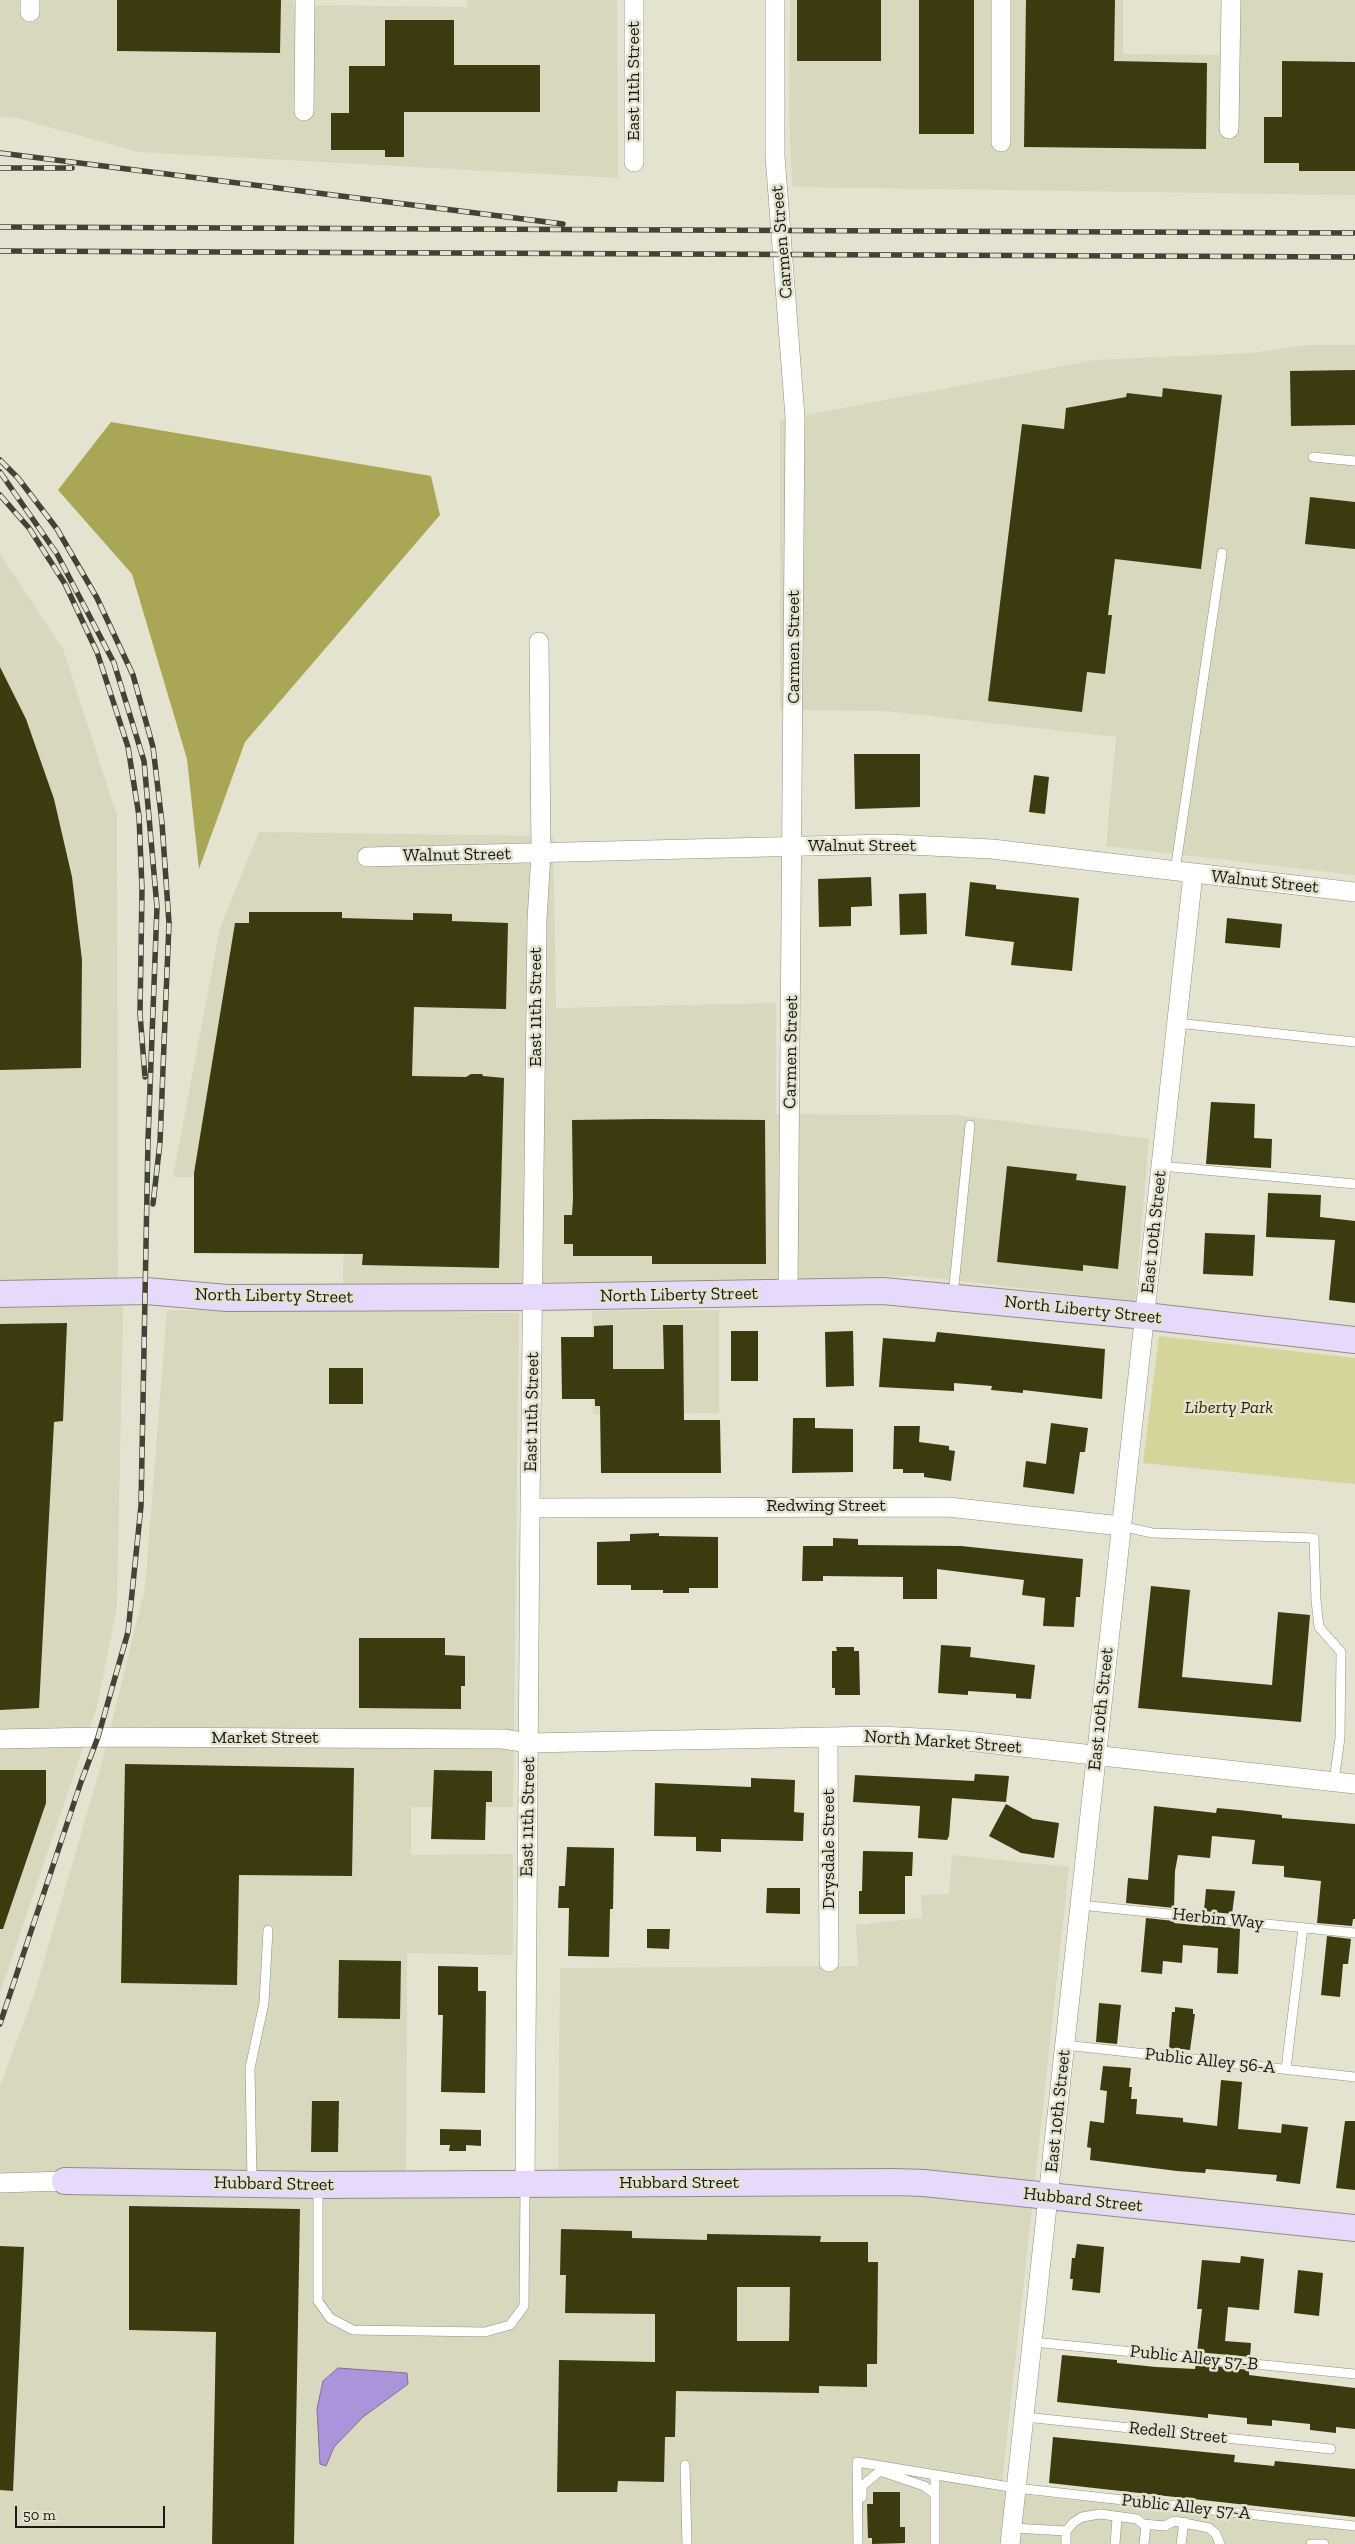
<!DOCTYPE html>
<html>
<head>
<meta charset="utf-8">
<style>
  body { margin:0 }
  #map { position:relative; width:1355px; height:2544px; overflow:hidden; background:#e3e3d0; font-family:"Zilla Slab",serif }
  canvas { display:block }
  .scale { position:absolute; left:15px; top:2506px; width:150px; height:22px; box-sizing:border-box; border:2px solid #1a1a13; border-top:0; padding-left:6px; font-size:15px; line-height:18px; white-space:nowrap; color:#1a1a13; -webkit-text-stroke:4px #e3e3d0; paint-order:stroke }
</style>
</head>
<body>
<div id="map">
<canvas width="1355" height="2544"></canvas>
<div class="scale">50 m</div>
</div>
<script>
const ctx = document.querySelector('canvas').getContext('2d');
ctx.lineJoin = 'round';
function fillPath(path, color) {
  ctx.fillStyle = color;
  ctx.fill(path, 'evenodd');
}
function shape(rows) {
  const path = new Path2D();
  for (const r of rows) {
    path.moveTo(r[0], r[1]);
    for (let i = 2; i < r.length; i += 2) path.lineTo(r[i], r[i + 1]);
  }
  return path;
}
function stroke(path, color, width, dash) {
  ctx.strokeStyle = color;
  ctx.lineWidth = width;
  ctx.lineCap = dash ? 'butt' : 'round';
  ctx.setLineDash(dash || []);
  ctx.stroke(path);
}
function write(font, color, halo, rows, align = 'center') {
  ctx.font = font + ' "Zilla Slab",serif';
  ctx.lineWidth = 5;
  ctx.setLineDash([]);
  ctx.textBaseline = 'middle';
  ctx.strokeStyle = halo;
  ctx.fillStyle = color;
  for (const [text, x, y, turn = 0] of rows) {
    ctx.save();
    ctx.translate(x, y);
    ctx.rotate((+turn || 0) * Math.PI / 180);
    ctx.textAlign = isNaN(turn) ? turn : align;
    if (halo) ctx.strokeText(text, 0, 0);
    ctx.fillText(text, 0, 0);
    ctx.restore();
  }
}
fillPath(shape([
  [0,0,293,0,294,5,467,7,467,0,617,0,618,178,138,152,17,118,0,117],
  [790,0,1123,0,1123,54,1240,55,1241,0,1355,0,1355,195,792,187,789,110],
  [1307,345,1355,345,1355,875,1106,846,1116,737,886,711,780,710,780,420,1095,360,1252,353],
  [0,554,63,649,117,816,118,1279,0,1282],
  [259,832,553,836,556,1008,776,1003,776,1114,955,1115,1149,1139,1135,1301,916,1276,343,1286,345,1179,173,1177,220,928],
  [123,1306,117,1606,97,1706,0,1993,0,1308],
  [167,1310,519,1313,513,1807,411,1807,411,1855,513,1854,513,1955,407,1953,406,2193,558,2195,560,1968,858,1966,856,1925,922,1918,921,1895,949,1894,952,1855,1069,1867,1001,2492,1355,2531,1355,2544,0,2544,0,2086,34,1995,102,1762,145,1588],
  [719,1310,719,1413,593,1414,592,1311]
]), '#d8d8be');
fillPath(shape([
  [1159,1336,1355,1358,1355,1484,1143,1463]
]), '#d5d49b');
fillPath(shape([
  [111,422,431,476,440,515,245,742,199,869,187,759,132,574,58,490]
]), '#a9a656');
const water = shape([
  [338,2368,407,2373,408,2384,363,2417,334,2447,326,2466,320,2464,317,2409,323,2381,338,2368]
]);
fillPath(water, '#ac94da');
stroke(water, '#806f9e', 1);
fillPath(shape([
  [117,0,281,0,280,53,117,51],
  [797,0,881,0,881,61,797,61],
  [919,0,974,0,974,134,919,134],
  [1026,0,1115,0,1114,61,1207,63,1206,149,1024,147],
  [385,20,454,20,454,65,540,65,540,112,404,112,404,157,385,157,385,150,331,150,331,113,349,113,349,66,385,66],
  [1282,61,1355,62,1355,171,1299,171,1299,163,1264,163,1264,117,1282,117],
  [1355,370,1355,425,1291,426,1290,371],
  [1163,388,1222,395,1201,569,1115,559,1108,615,1112,615,1105,674,1087,672,1082,712,988,701,1022,424,1064,429,1066,408,1126,397,1127,393,1162,397],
  [1310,497,1355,502,1355,549,1305,544],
  [0,667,26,719,54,799,72,877,82,960,81,1068,0,1070],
  [854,754,920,754,920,807,855,809],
  [1034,775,1049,777,1045,814,1029,812],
  [871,877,872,906,851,907,851,926,819,927,818,879],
  [970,882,996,885,996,889,1079,898,1072,971,1011,965,1014,942,965,936],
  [926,893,927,934,900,935,899,894],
  [249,912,342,912,342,918,413,920,413,913,452,914,452,921,508,923,506,1009,414,1007,412,1076,466,1077,471,1074,482,1074,483,1076,504,1078,499,1268,362,1265,363,1254,194,1253,194,1173,235,923,249,923],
  [1227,918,1282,924,1280,948,1225,943],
  [1211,1102,1255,1104,1254,1138,1272,1139,1271,1168,1206,1164],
  [650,1119,765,1120,766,1264,652,1264,652,1256,573,1256,573,1244,564,1244,564,1215,572,1215,573,1199,572,1120],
  [1007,1166,1077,1174,1076,1180,1126,1186,1118,1269,1083,1265,1083,1271,997,1262],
  [1268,1193,1321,1195,1320,1217,1355,1221,1355,1303,1329,1300,1335,1240,1266,1237],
  [1205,1233,1255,1235,1253,1276,1203,1274],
  [67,1323,63,1421,54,1422,39,1708,0,1710,0,1324],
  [613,1325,613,1369,664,1369,663,1325,683,1325,684,1420,720,1420,721,1473,601,1473,600,1406,595,1406,595,1399,562,1399,561,1337,594,1337,594,1326],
  [731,1331,758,1331,758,1381,731,1381],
  [853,1331,854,1386,826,1387,825,1332],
  [937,1332,1105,1349,1102,1399,1023,1390,1023,1393,991,1390,992,1386,954,1383,954,1391,879,1387,883,1338,935,1342],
  [329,1368,363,1368,363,1404,329,1404],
  [793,1418,815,1418,815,1428,853,1429,853,1472,792,1473],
  [1051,1423,1088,1428,1085,1452,1080,1452,1074,1494,1023,1487,1026,1461,1046,1464],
  [894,1426,920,1426,919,1442,949,1446,949,1450,955,1451,951,1481,924,1477,924,1473,903,1473,903,1469,893,1469],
  [659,1533,659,1536,718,1537,718,1588,689,1588,689,1593,663,1593,663,1590,631,1590,631,1585,597,1585,597,1542,630,1541,630,1534],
  [833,1538,858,1539,858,1545,961,1546,1083,1559,1080,1597,1076,1597,1074,1627,1043,1626,1045,1598,1022,1595,1024,1580,937,1569,937,1599,903,1599,903,1577,823,1576,823,1581,802,1581,803,1546,833,1546],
  [1151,1586,1190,1590,1182,1677,1272,1685,1278,1612,1310,1615,1301,1722,1138,1708],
  [359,1638,445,1638,445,1655,465,1656,465,1686,461,1686,461,1709,359,1708],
  [941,1645,971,1647,970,1657,1035,1665,1031,1699,1016,1698,1016,1694,968,1691,968,1695,938,1693],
  [836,1647,854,1647,854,1651,859,1651,860,1695,835,1695,835,1688,832,1688,832,1651,837,1651],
  [125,1764,354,1768,352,1876,239,1875,237,1985,121,1983],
  [0,1770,46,1770,46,1803,3,1929,0,1929],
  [434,1770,492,1771,492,1802,486,1802,485,1840,431,1839],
  [975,1774,1009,1776,1006,1802,952,1798,949,1836,947,1840,918,1838,920,1806,853,1802,855,1775,974,1781],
  [751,1778,795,1780,794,1812,804,1813,803,1841,721,1839,721,1852,696,1851,696,1837,654,1836,655,1783,751,1787],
  [1006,1804,1033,1819,1059,1823,1054,1858,1021,1853,989,1836],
  [1154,1806,1216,1813,1217,1808,1239,1810,1282,1815,1282,1818,1355,1824,1355,1919,1353,1919,1352,1926,1317,1923,1321,1881,1284,1877,1284,1866,1252,1864,1255,1840,1212,1836,1210,1858,1178,1855,1175,1871,1174,1908,1126,1903,1128,1878,1148,1880],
  [567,1847,614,1848,613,1909,610,1909,609,1957,568,1956,569,1908,558,1908,559,1886,565,1886],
  [863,1851,913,1852,912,1876,905,1876,905,1914,859,1914,859,1891,862,1891],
  [767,1888,800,1888,800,1914,766,1913],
  [1206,1889,1235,1891,1232,1914,1204,1911],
  [1146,1918,1174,1921,1174,1923,1203,1926,1203,1924,1240,1929,1238,1974,1217,1973,1218,1948,1183,1945,1182,1963,1163,1961,1162,1974,1141,1972],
  [647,1929,670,1929,669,1949,647,1948],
  [1327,1936,1351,1939,1348,1964,1343,1964,1340,1997,1321,1995],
  [339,1960,401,1961,400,2019,338,2018],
  [438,1966,478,1967,478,1991,486,1991,485,2093,441,2092,443,2015,438,2015],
  [1099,2003,1121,2005,1117,2044,1096,2042],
  [1175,2007,1193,2009,1193,2014,1195,2014,1190,2050,1169,2048,1172,2012,1175,2012],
  [1103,2066,1131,2068,1129,2087,1132,2087,1131,2099,1137,2099,1136,2114,1183,2118,1183,2122,1217,2126,1221,2080,1242,2082,1238,2129,1281,2133,1282,2124,1308,2127,1300,2184,1276,2181,1277,2175,1206,2169,1205,2173,1177,2171,1090,2160,1091,2148,1087,2147,1090,2121,1104,2123,1107,2091,1100,2090],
  [312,2101,339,2101,338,2152,311,2152],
  [1345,2121,1355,2121,1355,2190,1336,2188],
  [440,2129,481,2130,481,2146,466,2145,466,2151,449,2151,450,2145,440,2145],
  [129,2206,300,2209,294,2544,212,2544,216,2332,129,2330],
  [561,2229,632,2231,632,2238,707,2240,707,2234,821,2236,820,2242,868,2242,868,2262,878,2262,877,2364,867,2364,867,2387,819,2386,819,2393,676,2391,675,2437,665,2437,664,2482,618,2481,617,2492,557,2492,559,2360,655,2362,655,2314,565,2313,566,2275,560,2275],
  [737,2287,790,2287,789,2341,737,2341],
  [1077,2244,1104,2247,1100,2293,1072,2290,1073,2279,1070,2279,1072,2258,1075,2258],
  [0,2246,24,2247,13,2491,0,2490],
  [1241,2256,1264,2259,1259,2310,1228,2307,1225,2341,1251,2343,1250,2357,1197,2352,1202,2309,1197,2309,1202,2260,1240,2263],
  [1298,2270,1323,2273,1319,2316,1294,2313],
  [1062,2355,1117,2360,1117,2363,1156,2367,1195,2369,1196,2364,1249,2370,1249,2375,1355,2388,1355,2429,1336,2427,1336,2433,1310,2430,1310,2424,1272,2420,1272,2426,1247,2424,1247,2418,1208,2414,1208,2418,1057,2402],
  [1053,2437,1235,2455,1234,2462,1274,2466,1275,2461,1355,2469,1355,2517,1049,2483],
  [873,2492,900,2492,900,2527,905,2527,905,2543,872,2544,872,2538,868,2538,867,2504,873,2504]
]), '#3c3a0f');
const lane = shape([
  [1313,457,1355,461],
  [1175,871,1222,553],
  [1177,1023,1355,1042],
  [1161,1166,1355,1184],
  [953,1296,970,1125],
  [1121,1526,1152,1533,1314,1538,1316,1600,1319,1627,1341,1652,1340,1738,1334,1781],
  [1080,1905,1355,1933],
  [1065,2045,1355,2077],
  [1286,2069,1303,1928],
  [252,2181,250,2068,264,2003,268,1930],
  [318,2187,318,2301,330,2318,353,2330,485,2332,510,2325,524,2306,525,2186],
  [1033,2342,1355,2374],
  [1025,2417,1331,2449],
  [685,2465,687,2544],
  [935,2475,935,2544],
  [862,2497,862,2486,880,2471,924,2486,935,2494],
  [1012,2528,1066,2531],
  [858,2544,857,2462,1016,2488,1355,2526],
  [1066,2544,1066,2531,1074,2522,1082,2517,1100,2514,1137,2519,1143,2524,1165,2526,1174,2521,1209,2528,1216,2534,1220,2544],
  [1115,2544,1117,2518],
  [1144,2544,1146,2524],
  [1181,2544,1184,2522],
  [1311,2544,1324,2544]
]);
const street = shape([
  [30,0,30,12],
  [775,0,775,156,795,417,788,1294],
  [304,111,305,0],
  [1229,129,1231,0],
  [1001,142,1001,0],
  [634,162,634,0],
  [367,857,888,844,992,849,1355,892],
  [530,1508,948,1507,1121,1526],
  [828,1737,829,1962],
  [0,1739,98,1737,503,1739,529,1743,880,1736,958,1740,1355,1784],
  [0,2183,65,2181],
  [525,2183,530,1508,537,920,541,853,539,642],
  [1010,2544,1193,874]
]);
const secondary = shape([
  [0,1294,146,1291,227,1298,534,1297,883,1291,1145,1316,1355,1340],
  [65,2181,318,2185,894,2182,924,2183,1355,2228]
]);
stroke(lane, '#90907f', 10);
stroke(street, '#90907f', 20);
stroke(secondary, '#90907f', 28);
stroke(lane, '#fff', 9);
stroke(street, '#fff', 19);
stroke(secondary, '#e6d9fb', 26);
const rail = shape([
  [0,153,563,224],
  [0,168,72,168],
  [0,227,1355,233],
  [0,251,1355,257],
  [0,460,18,478,57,529,97,598,133,675,153,747,162,823,169,923,160,1142,153,1204],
  [0,472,57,554,114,663,144,761,157,907,148,1140,141,1506,128,1632,98,1737,81,1782,0,2024],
  [0,495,29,528,65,584,97,652,128,747,139,816,142,889,140,1014,145,1077]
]);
stroke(rail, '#424239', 5.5);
stroke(rail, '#e3e3d0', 4, [11]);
write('18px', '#1a1a13', '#e3e3d0', [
  ["East 11th Street",634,81,-90],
  ["Carmen Street",782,242,-95],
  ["Carmen Street",794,647,-90],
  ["Walnut Street",862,846],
  ["Walnut Street",457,855,-1],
  ["Walnut Street",1265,882,6],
  ["East 11th Street",536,1007,-90],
  ["Carmen Street",791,1052,-89],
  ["East 10th Street",1154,1232,-84],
  ["North Liberty Street",679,1295,-1],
  ["North Liberty Street",274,1296,1],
  ["North Liberty Street",1083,1310,6],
  ["East 11th Street",532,1412,-89],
  ["Redwing Street",826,1506],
  ["East 10th Street",1101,1709,-84],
  ["Market Street",265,1738],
  ["North Market Street",943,1742,4],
  ["East 11th Street",528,1817,-89],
  ["Drysdale Street",829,1849,-90],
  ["Herbin Way",1218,1919,6],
  ["Public Alley 56-A",1210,2061,6],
  ["East 10th Street",1058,2111,-84],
  ["Hubbard Street",679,2183],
  ["Hubbard Street",274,2184,1],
  ["Hubbard Street",1083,2200,6],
  ["Public Alley 57-B",1194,2358,6],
  ["Redell Street",1178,2433,6],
  ["Public Alley 57-A",1186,2507,6]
]);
write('italic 18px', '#2c2b07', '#e3e3d0', [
  ["Liberty Park",1229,1408]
]);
</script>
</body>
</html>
